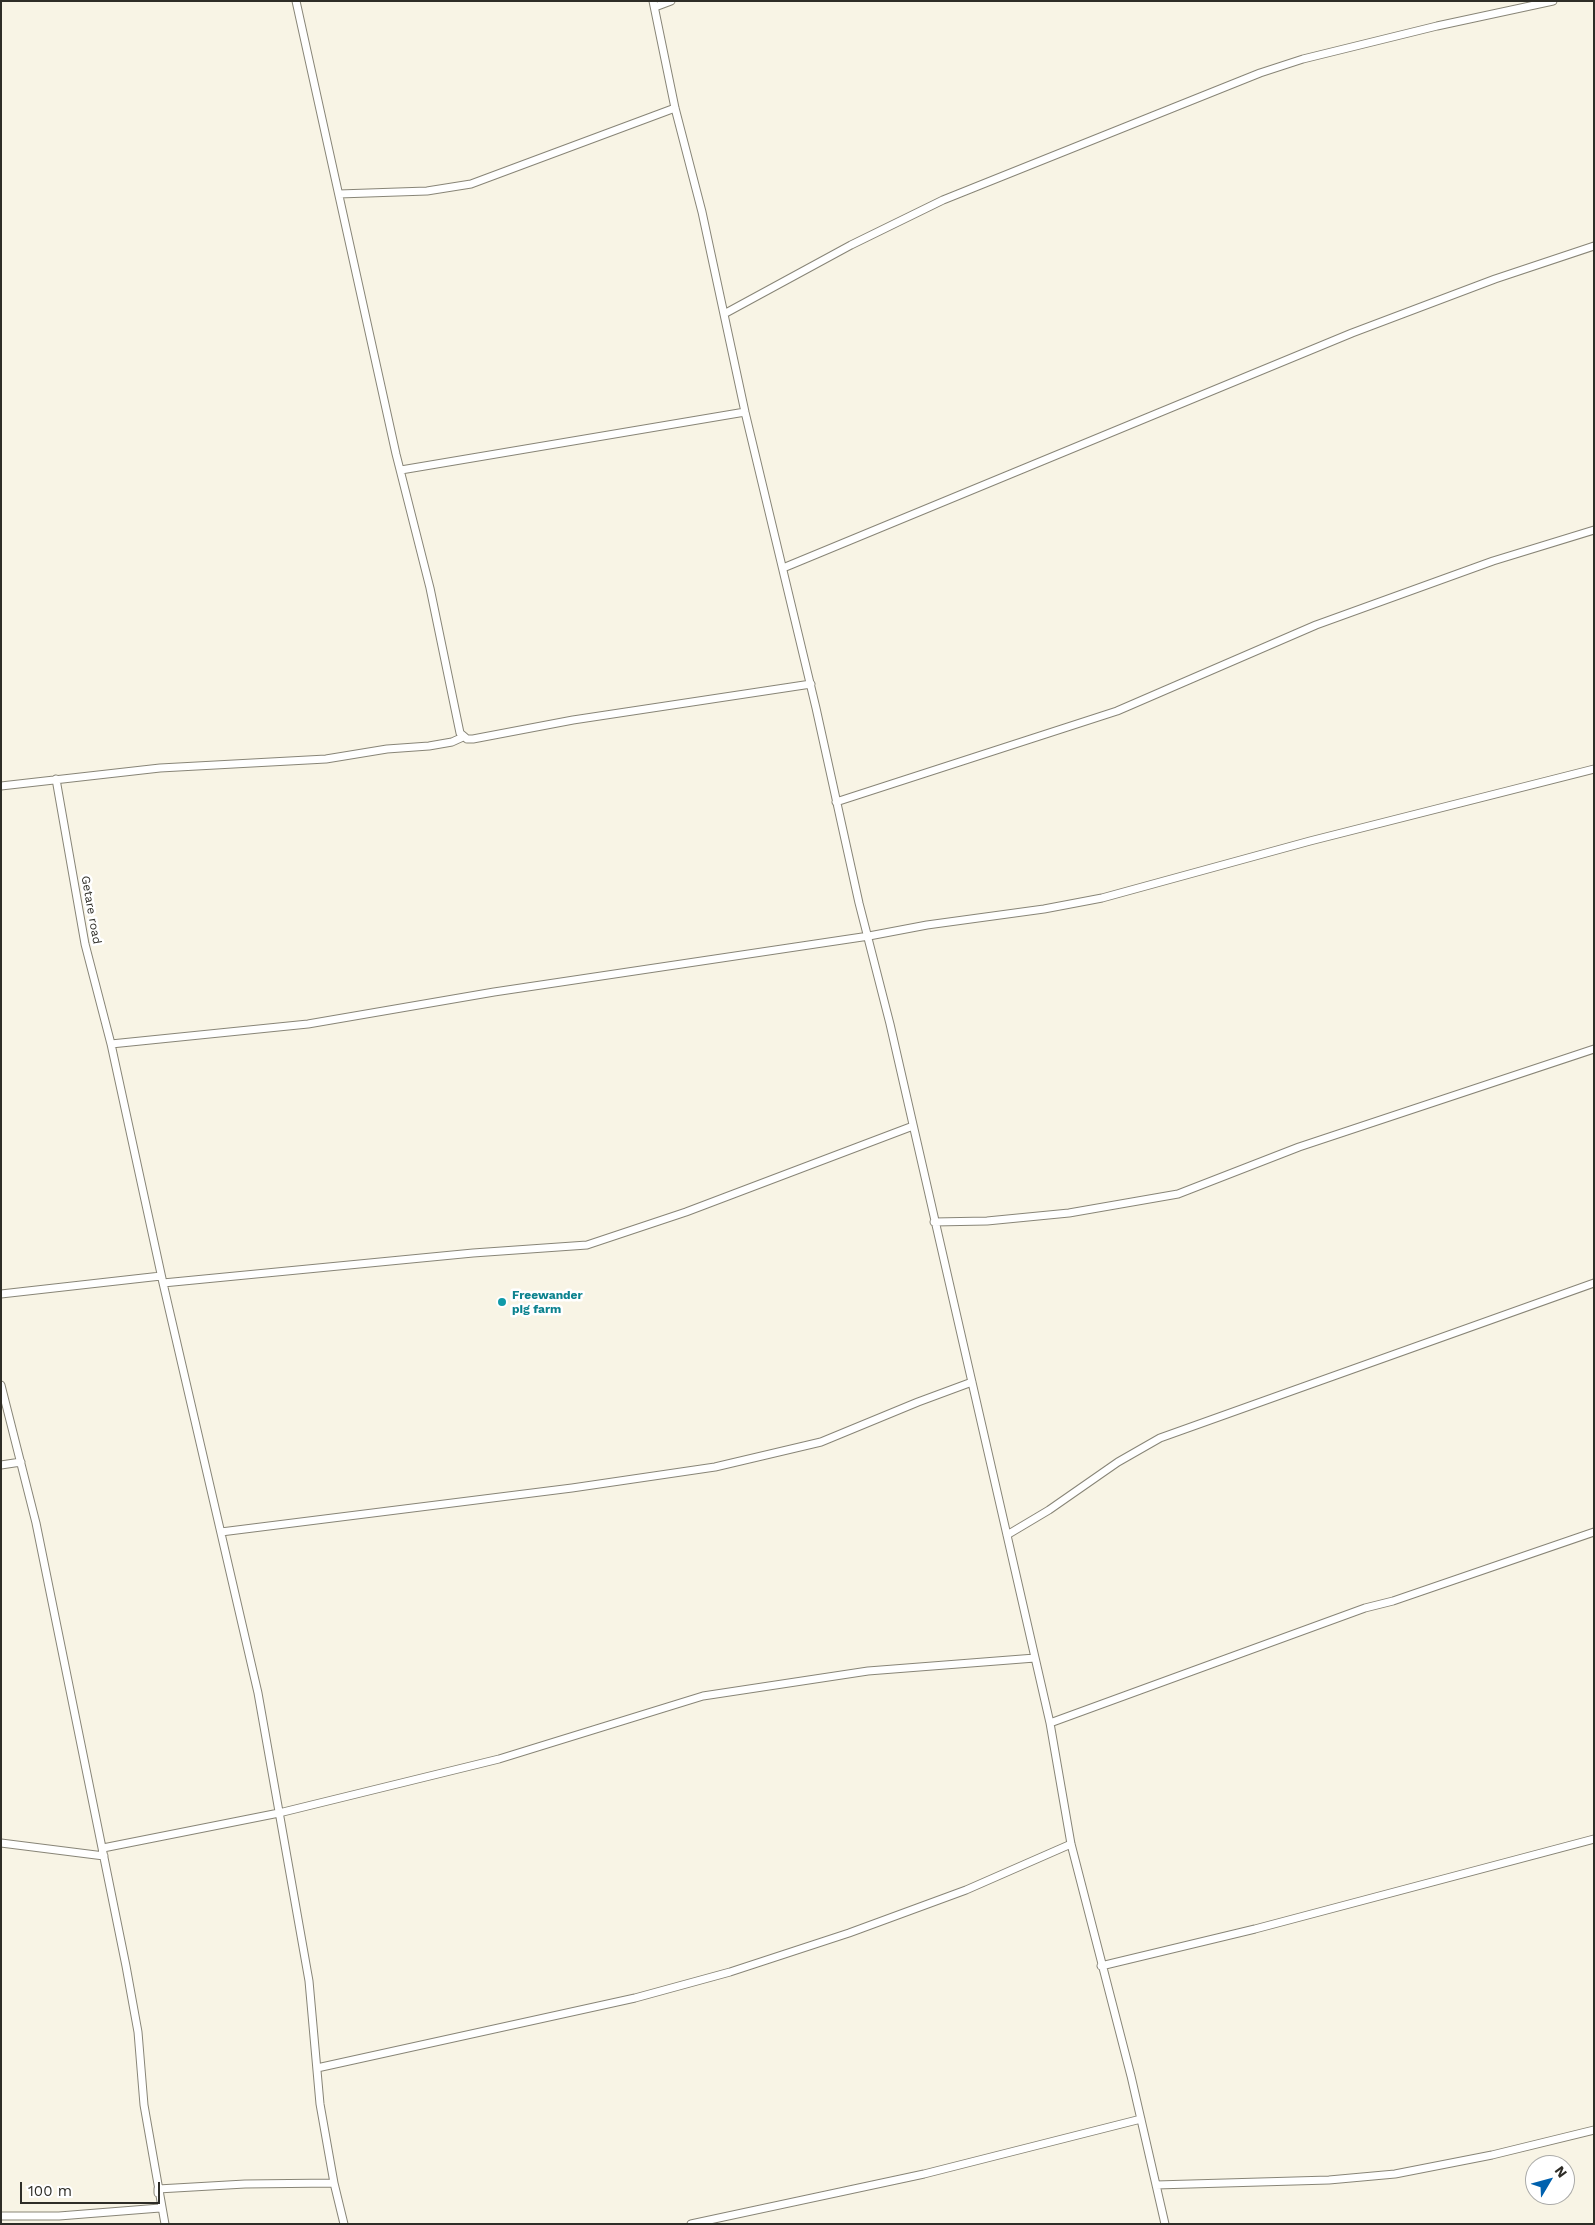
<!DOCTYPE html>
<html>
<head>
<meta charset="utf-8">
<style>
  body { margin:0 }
  #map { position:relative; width:1595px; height:2225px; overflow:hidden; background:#f8f4e5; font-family:"Work Sans",sans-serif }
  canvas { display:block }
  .frame { position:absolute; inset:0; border:2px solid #2e2d27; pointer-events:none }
  .north { position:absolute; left:1525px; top:2155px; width:50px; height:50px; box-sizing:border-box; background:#fff; border:1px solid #ababa9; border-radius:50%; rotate:53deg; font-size:14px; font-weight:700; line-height:20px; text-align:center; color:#2e2d27 }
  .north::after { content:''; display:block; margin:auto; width:18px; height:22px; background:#0061ae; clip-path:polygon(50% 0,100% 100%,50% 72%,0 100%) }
  .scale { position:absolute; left:20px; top:2182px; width:140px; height:22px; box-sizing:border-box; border:2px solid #2e2d27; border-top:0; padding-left:6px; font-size:15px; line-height:18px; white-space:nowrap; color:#2e2d27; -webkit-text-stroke:4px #fff; paint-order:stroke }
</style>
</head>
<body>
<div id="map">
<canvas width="1595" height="2225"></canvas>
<div class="frame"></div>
<div class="north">N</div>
<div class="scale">100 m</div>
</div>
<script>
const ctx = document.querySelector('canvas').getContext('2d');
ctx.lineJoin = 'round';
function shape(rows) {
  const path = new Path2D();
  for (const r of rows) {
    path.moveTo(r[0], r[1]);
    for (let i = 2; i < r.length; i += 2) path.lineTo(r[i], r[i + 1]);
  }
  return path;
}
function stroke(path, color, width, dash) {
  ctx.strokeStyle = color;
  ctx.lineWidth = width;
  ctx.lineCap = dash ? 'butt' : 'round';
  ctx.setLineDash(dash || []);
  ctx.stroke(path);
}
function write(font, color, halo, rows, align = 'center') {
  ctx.font = font + ' "Work Sans",sans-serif';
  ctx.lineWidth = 5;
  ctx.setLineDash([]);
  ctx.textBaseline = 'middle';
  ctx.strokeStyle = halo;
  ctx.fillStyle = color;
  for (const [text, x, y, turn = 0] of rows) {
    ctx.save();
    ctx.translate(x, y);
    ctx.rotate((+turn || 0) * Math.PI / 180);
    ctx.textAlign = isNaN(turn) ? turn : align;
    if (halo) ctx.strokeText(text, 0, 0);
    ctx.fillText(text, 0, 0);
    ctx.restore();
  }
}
const minor = shape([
  [296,1,396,454,430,588,460,733,467,739,473,739,573,720,811,684],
  [653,1,675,108,702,212,745,412,816,708,859,903,890,1024,1050,1723,1071,1844,1131,2076,1165,2224],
  [655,7,671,1],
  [339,194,427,191,471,184,675,108],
  [724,314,851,245,943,200,1260,73,1303,59,1437,26,1553,1],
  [401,470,745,412],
  [783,568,1352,333,1495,279,1594,246],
  [56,779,85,944,111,1044],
  [1,786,160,768,326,759,387,749,429,746,452,742,463,737],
  [836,802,1117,711,1316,625,1493,561,1594,530],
  [934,1222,987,1221,1069,1213,1178,1194,1299,1147,1594,1049],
  [163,1283,473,1253,587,1245,686,1212,913,1126],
  [1,1294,161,1276],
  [1,1385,36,1523,126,1966,138,2032,144,2105,165,2224],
  [1,1465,21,1462],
  [221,1532,572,1488,715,1467,821,1442,918,1402,972,1382],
  [1007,1535,1049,1510,1118,1462,1160,1438,1594,1283],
  [1050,1723,1365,1608,1393,1601,1594,1532],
  [1,1843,104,1856],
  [103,1848,279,1813,499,1759,703,1696,868,1671,1035,1658],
  [1101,1966,1255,1929,1594,1839],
  [317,2068,635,1998,730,1972,849,1933,966,1890,1071,1844],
  [1156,2185,1329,2180,1395,2174,1492,2155,1594,2130],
  [158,2193,158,2189,245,2184,334,2183,335,2187],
  [1,2216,59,2216,160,2208],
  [344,2224,334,2183,320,2104,309,1981,258,1693,163,1283,111,1044,308,1024,494,992,869,936,927,925,1044,909,1102,898,1310,841,1594,769],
  [691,2224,924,2174,1141,2119]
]);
stroke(minor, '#888577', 9);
stroke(minor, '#fff', 7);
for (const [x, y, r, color] of [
  [502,1302,5,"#0f9aa8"]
]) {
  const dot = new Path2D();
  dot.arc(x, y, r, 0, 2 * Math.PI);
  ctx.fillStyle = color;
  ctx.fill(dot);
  stroke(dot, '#fff', 2);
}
write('12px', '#2e2d27', '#fff', [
  ["Getare road",91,910,80]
]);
write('bold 12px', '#0d838f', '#fff', [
  ["Freewander",512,1295],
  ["pig farm",512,1309]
], 'left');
</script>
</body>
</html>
